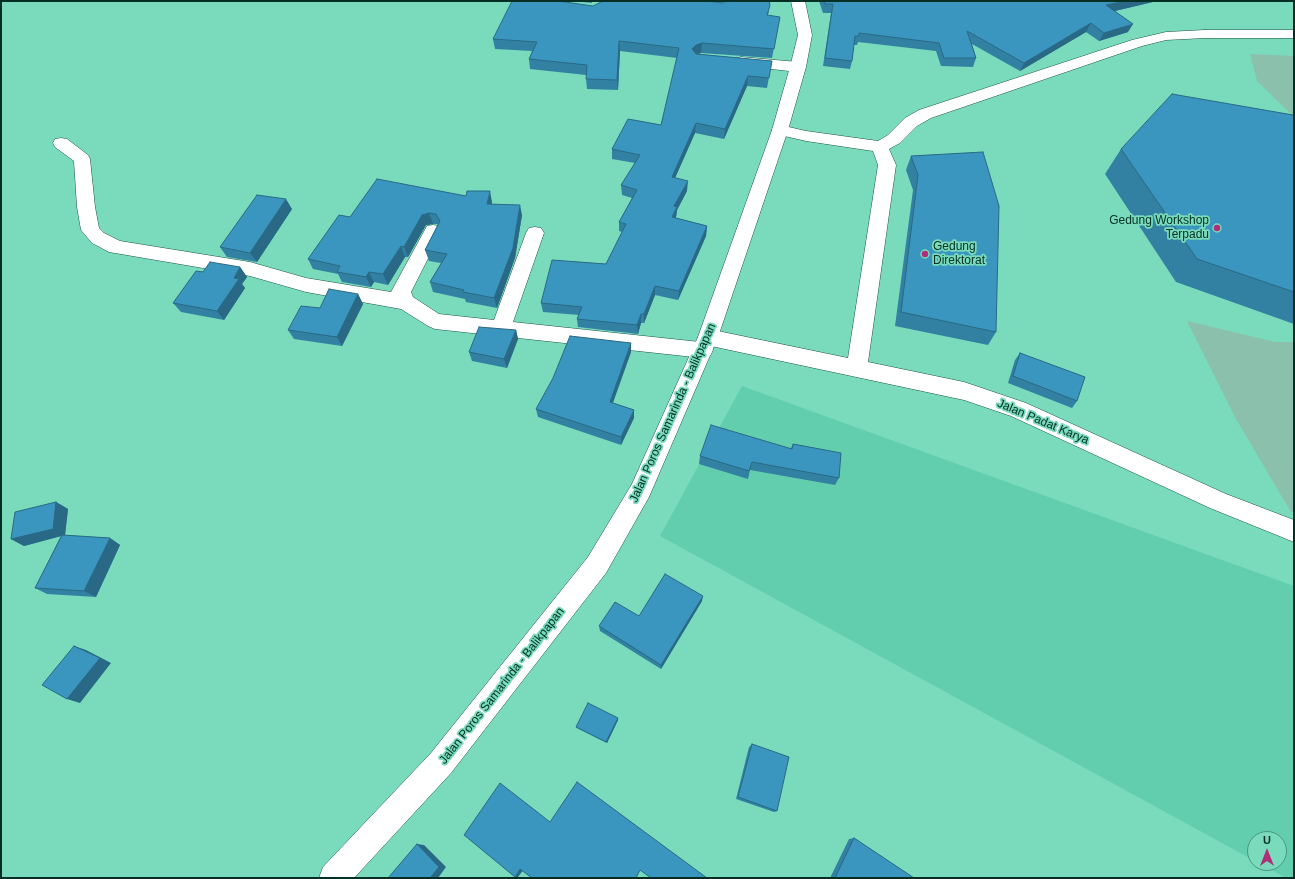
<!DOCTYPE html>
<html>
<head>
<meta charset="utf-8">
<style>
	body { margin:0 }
	#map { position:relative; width:1295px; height:879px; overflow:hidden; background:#79dbbb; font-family:Arial,sans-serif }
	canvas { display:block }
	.frame { position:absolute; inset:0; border:2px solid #022f23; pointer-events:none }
	.north { position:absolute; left:1247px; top:831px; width:40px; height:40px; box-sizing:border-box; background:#79dbbb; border:1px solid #49967e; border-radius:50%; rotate:0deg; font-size:11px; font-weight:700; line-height:16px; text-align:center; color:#022f23 }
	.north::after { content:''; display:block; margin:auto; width:14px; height:18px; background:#b02e78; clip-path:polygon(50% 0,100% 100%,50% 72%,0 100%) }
</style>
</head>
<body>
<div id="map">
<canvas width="1295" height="879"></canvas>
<div class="frame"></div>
<div class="north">U</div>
</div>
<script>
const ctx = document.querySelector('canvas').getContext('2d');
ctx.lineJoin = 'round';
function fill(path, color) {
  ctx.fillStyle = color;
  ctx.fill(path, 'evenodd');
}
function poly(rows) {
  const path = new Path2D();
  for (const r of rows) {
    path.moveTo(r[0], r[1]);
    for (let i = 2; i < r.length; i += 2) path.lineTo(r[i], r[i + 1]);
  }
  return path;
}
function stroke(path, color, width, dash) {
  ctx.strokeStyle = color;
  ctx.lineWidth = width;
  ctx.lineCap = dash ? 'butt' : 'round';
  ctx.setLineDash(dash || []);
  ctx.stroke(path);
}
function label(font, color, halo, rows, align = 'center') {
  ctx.font = font + ' Arial,sans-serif';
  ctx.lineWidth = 3.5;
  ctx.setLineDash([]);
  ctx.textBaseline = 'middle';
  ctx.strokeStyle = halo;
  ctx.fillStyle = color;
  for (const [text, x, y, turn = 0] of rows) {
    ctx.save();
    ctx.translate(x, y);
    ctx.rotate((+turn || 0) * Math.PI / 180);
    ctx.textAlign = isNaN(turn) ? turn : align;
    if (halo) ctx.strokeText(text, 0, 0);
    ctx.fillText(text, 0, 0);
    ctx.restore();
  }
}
const built = poly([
	[742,386,1294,586,1294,878,1286,878,1259,863,1279,863,1279,839,1255,839,1255,861,660,536]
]);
const green = poly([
	[1250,54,1294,56,1294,117,1257,81],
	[1187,321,1275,342,1294,342,1294,512,1291,512,1236,419]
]);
const minor = poly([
	[1205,30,1294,30,1294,38,1205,38,1166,40,1142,46,931,118,917,126,900,143,889,149,896,165,868,362,964,382,1026,403,1226,494,1294,520,1294,542,1210,508,1011,416,964,400,711,346,713,350,710,356,703,358,435,329,428,326,401,309,306,292,250,276,109,252,92,243,81,230,77,207,74,161,55,147,53,143,55,139,61,138,67,139,88,155,90,159,95,207,99,228,104,233,120,241,250,262,306,278,391,292,427,226,433,225,439,226,442,231,411,292,413,297,439,314,494,320,526,233,529,228,535,227,541,228,544,233,513,322,700,342,698,337,701,331,708,329,848,358,878,165,873,151,806,141,780,135,774,134,772,130,774,126,780,125,806,131,878,141,888,135,905,118,919,110,1132,40,1166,32,1205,30],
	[741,57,798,62,803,64,806,67,803,70,798,72,736,65,733,62,736,59,741,57]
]);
const highway = poly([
	[791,1,805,1,812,35,806,67,788,130,718,337,649,497,606,573,451,773,354,878,319,878,323,867,431,753,588,557,632,484,698,337,772,130,790,67,798,35,791,1]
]);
const wall = poly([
	[571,1,592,1,592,3],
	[819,1,1157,1,1115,11,1128,32,1099,41,1086,32,1020,71,972,44,976,58,973,67,941,66,936,51,858,42,857,45,854,45,852,61,850,69,823,66,831,13,823,13],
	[593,6,768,16,780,17,772,58,701,53,698,54,772,61,767,88,747,86,724,139,695,133,675,178,687,191,677,210,676,217,676,218,707,226,706,236,678,300,655,295,644,323,641,323,638,334,578,327,577,319,579,315,543,312,541,303,606,264,622,232,619,231,619,222,632,198,622,195,621,185,635,163,612,159,612,149,661,125,677,58,620,51,618,90,587,89,586,79,586,75,530,69,529,59,532,51,495,49,493,39],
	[1294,116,1294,324,1176,282,1105,174,1121,149],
	[911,156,996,332,988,345,895,326,913,190,906,170],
	[492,202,492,204,522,215,515,258,497,308,466,302,465,299,433,292,430,282,441,263,429,261,425,250,438,224,433,224,426,225,408,257,405,257,388,285,374,282,371,287,342,282,338,274,313,269,308,259,350,217],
	[292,209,257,262,227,257,220,247],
	[240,267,247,277,242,284,245,288,224,320,181,312,173,303,203,272],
	[358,294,363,304,342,346,294,339,288,330,320,308],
	[516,330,518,339,507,368,472,361,469,352],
	[631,343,631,352,613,403,634,410,634,418,621,445,538,417,536,409],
	[1020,353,1077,401,1072,408,1008,383,1015,360],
	[793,444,839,478,835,485,750,470,748,479,699,464,700,456,791,448],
	[56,502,68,509,65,535,110,538,120,545,96,597,47,594,35,588,61,536,24,546,11,539],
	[702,601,661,669,600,631,599,626,639,616],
	[618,718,618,720,607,743,577,728,576,727],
	[752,744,777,811,774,812,736,799,749,747],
	[854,838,914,878,830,878,849,839]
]);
const shadedWall = poly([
	[1125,1,1157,1,1102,14,1106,5],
	[770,5,768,15,765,25,767,15],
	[1091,23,1086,32,1020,71,1024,63],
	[1133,24,1128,32,1099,41,1104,33],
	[619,41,620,51,618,90,617,80],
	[702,43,701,53,695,55,692,49,696,45],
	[748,76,747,86,724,139,725,129],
	[696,123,695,133,671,187,672,177],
	[688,181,687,191,677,210,676,217,672,227,672,217,674,206],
	[490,191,492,202,490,214,487,204],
	[286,199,292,209,257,262,250,253],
	[520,205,522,215,515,258,497,308,494,298],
	[429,213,433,224,426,225,408,257,404,247,422,215],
	[707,226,706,236,678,300,679,291],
	[401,246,405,257,388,285,383,274],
	[240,267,247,277,242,284,245,288,224,320,217,311,234,278],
	[369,272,374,282,371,287,366,277],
	[655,286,655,295,644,323,644,314],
	[358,294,363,304,342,346,337,337],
	[641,314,641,323,638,334,637,325],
	[516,330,518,339,507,368,504,359],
	[631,343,631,352,610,410,610,402],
	[634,410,634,418,621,445,621,437],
	[56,502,68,509,65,535,24,546,11,539],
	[110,538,120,545,96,597,84,591],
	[703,596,702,601,661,669,661,665],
	[74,646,86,650,111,663,80,703,67,699],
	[618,718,618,720,607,743,606,742],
	[417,844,424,845,446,867,438,878,430,878],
	[520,869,524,869,518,877,515,877]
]);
const building = poly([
	[512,1,558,1,593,6,603,1,707,1,724,3,725,1,769,1,770,5,767,15,780,17,774,49,702,43,696,45,692,49,696,54,772,61,769,78,748,76,725,129,696,123,672,177,688,181,674,206,677,207,672,217,707,226,679,291,655,286,644,314,641,314,637,325,577,319,582,307,541,303,552,260,606,264,626,224,619,222,637,190,621,185,640,155,612,149,628,119,661,125,679,48,619,41,617,80,586,79,587,65,529,59,537,42,493,39,512,1],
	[824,1,1125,1,1106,5,1133,24,1104,33,1091,23,1024,63,967,31,976,58,944,58,939,43,859,33,859,36,855,36,852,61,825,58,833,4,825,4,824,1],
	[1172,94,1293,115,1294,116,1294,292,1197,259,1121,149,1172,94],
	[983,152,999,206,996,332,901,312,918,175,911,156,983,152],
	[377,179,466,196,467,191,490,191,487,204,520,205,513,248,494,298,463,292,464,290,430,282,447,254,425,250,440,221,436,214,429,213,422,215,404,247,401,246,383,274,369,272,366,277,337,272,340,266,308,259,339,215,350,217,377,179],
	[257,195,286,199,250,253,220,247,257,195],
	[210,262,240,267,234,278,239,279,217,311,173,303,196,271,203,272,210,262],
	[329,289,358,294,337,337,288,330,301,306,320,308,329,289],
	[479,327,516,330,504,359,469,352,479,327],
	[570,336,631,343,610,402,634,410,621,437,536,409,553,378,570,336],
	[1020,353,1085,377,1077,401,1013,376,1020,353],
	[711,425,792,449,793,444,841,453,839,478,752,462,749,471,700,456,711,425],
	[56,502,53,529,11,539,15,512,56,502],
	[62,535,110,538,84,591,35,588,62,535],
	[665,574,703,596,661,665,599,626,615,602,639,616,665,574],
	[74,646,100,658,67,699,42,685,74,646],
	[588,703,618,718,606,742,576,727,588,703],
	[752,744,789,757,777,811,738,797,752,744],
	[577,782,707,878,651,878,640,870,636,878,532,878,520,869,515,877,464,835,500,783,550,822,577,782],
	[854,838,914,878,835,878,854,838],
	[417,844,439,867,430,878,388,878,417,844]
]);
const markers = [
	[1217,228,4,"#b02e78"],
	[925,254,4,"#b02e78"]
];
const poiNames = [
	["Gedung Workshop",1209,221],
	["Terpadu",1209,235],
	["Gedung",933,247,"left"],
	["Direktorat",933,261,"left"]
];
const streetNames = [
	["Jalan Poros Samarinda - Balikpapan",673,413,-66],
	["Jalan Padat Karya",1043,422,23],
	["Jalan Poros Samarinda - Balikpapan",502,686,-52]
];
fill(built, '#63cead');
fill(green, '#8bc0ad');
stroke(minor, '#1e5343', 1);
stroke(highway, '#1e5343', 1);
fill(minor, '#fff');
fill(highway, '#fff');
fill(wall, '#3281a3');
fill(shadedWall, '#296985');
fill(building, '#3a96be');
stroke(building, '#296985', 1);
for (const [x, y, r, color] of markers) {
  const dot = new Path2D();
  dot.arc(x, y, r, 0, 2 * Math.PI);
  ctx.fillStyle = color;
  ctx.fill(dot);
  stroke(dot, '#79dbbb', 1.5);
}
label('12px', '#022f23', '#79dbbb', poiNames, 'right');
label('12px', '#022f23', '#79dbbb', streetNames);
</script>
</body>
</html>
